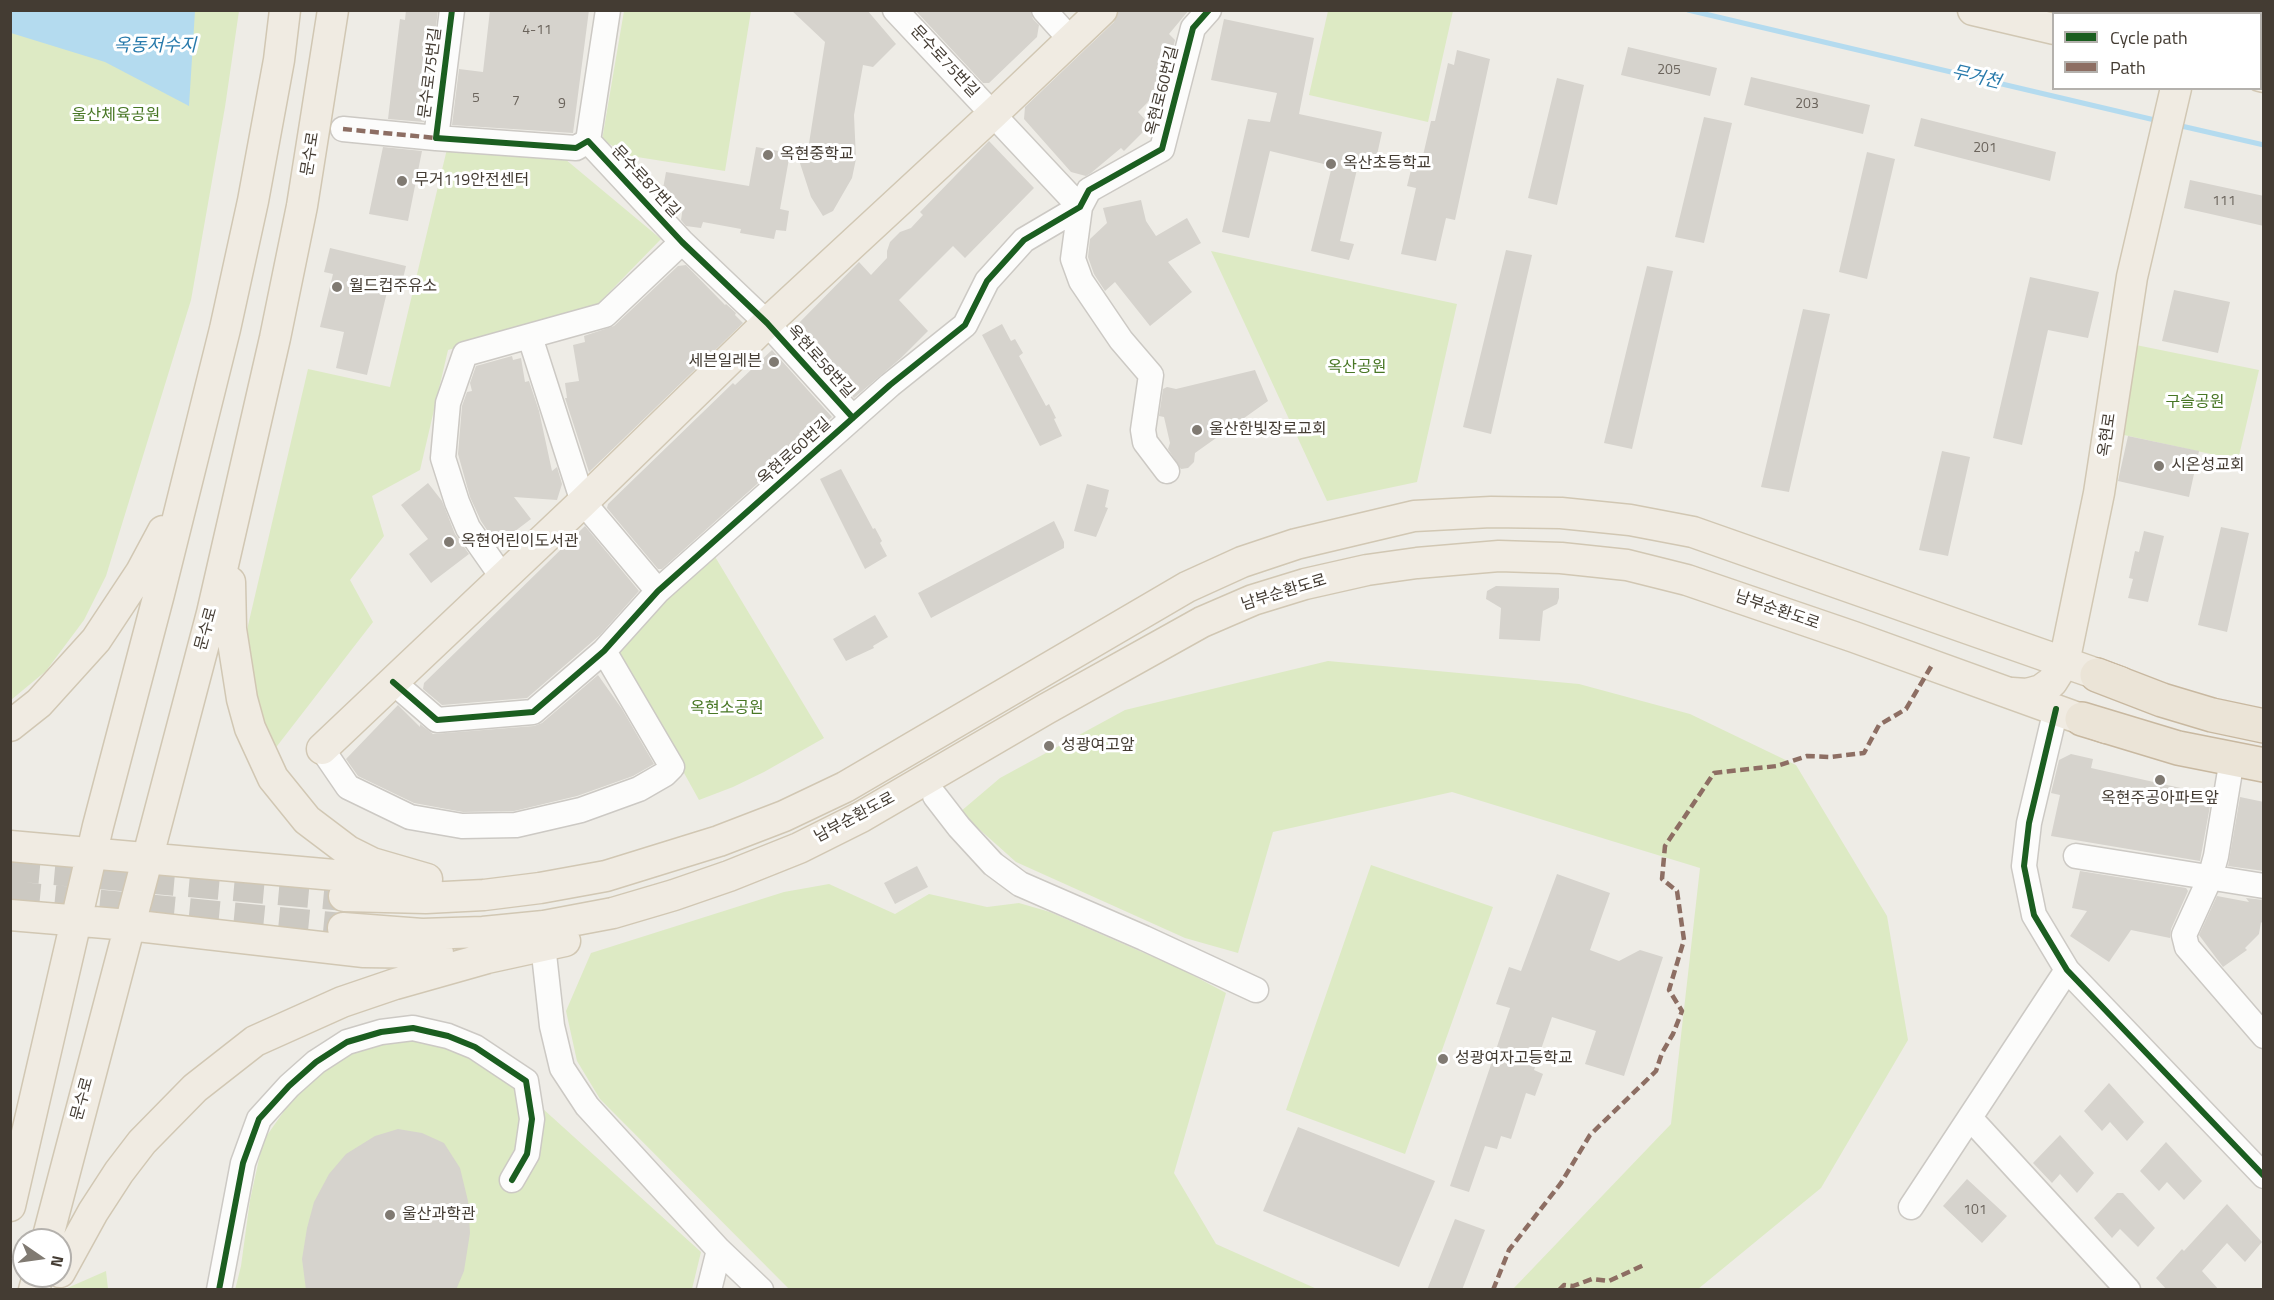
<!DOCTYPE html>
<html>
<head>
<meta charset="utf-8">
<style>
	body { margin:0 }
	#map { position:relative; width:2274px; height:1300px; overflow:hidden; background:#eeece6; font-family:"Titillium Web",sans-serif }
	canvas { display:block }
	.frame { position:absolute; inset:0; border:12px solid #443c33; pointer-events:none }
	.legend { position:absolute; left:2052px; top:12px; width:210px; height:78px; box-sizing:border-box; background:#fff; border:2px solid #b4b1ad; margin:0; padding:8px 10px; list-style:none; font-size:18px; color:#443c33 }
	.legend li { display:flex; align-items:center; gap:12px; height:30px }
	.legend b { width:30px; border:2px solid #b4b1ad }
	.north { position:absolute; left:12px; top:1228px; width:60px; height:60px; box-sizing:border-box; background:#fff; border:2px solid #b4b1ad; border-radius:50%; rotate:103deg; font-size:16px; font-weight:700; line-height:24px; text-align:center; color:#443c33 }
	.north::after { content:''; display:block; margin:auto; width:21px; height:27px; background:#807a72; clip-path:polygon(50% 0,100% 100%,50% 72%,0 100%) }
</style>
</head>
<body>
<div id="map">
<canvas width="2274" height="1300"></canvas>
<div class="frame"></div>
<ul class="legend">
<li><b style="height:8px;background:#1b5e20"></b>Cycle path</li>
<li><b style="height:8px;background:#8d6e63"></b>Path</li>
</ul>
<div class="north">N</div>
</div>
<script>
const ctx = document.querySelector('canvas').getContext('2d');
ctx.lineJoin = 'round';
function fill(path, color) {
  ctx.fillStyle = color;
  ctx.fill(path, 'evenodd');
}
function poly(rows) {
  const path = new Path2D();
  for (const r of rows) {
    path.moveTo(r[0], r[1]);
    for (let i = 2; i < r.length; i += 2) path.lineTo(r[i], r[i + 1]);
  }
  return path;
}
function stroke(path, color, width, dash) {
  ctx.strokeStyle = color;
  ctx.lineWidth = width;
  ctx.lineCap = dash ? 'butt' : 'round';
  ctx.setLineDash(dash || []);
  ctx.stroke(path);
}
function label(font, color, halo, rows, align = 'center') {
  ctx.font = font + ' "Titillium Web","Noto Sans KR",sans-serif';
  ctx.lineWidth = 6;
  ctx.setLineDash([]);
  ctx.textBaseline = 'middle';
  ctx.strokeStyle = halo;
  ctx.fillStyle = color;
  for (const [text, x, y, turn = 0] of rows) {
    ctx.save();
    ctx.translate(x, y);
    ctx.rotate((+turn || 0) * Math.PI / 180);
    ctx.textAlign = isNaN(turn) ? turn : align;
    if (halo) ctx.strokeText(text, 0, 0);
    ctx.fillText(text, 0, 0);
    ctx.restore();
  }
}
const green = poly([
	[11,11,239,11,225,107,191,300,106,576,84,620,46,671,11,700],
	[624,11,751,11,725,171,631,156,602,140],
	[1328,11,1453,11,1428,122,1309,95],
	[447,149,565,159,661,239,592,310,448,350,420,470,372,496,384,536,350,580,373,622,274,750,258,710,246,634,308,369,390,387],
	[1211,251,1457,304,1417,482,1327,501],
	[2136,345,2259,370,2238,460,2115,433],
	[714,555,824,738,764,772,733,787,699,800,623,663,620,652,625,640,668,595],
	[1328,661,1579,684,1690,714,1796,765,1887,916,1908,1040,1821,1188,1698,1289,1513,1289,1671,1124,1700,868,1452,792,1273,832,1238,953,1185,938,1016,862,960,812,1000,778,1125,710],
	[1371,865,1493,907,1405,1154,1286,1110],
	[829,884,895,914,929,894,987,907,1019,903,1050,912,1181,969,1226,993,1174,1173,1216,1244,1317,1289,789,1289,600,1099,577,1061,566,1011,591,953,784,892],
	[373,1038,437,1039,476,1053,542,1108,701,1252,692,1289,235,1290,241,1266,250,1200,263,1141,303,1084],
	[106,1271,108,1289,65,1289]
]);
const water = poly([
	[10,11,195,11,189,106,105,62,11,33]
]);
const stream = poly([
	[1688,10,2159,121],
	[2177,125,2264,145]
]);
const building = poly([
	[406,10,438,10,424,122,388,119,400,19,405,20],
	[490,10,589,10,573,133,452,125,459,69,483,72],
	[791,10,867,10,896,44,873,67,863,65,854,115,856,159,852,178,833,211,823,216,811,197,797,154,807,156,825,42],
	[915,10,1030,10,1033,19,1039,25,1037,37,989,83,983,83],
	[1119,10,1189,10,1169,34,1175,40,1168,70,1154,83,1161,89,1138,112,1150,125,1124,151,1121,148,1091,173,1086,176,1071,172,1024,119,1025,107,1114,22],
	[1224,19,1314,38,1299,114,1382,132,1377,155,1367,153,1366,162,1359,161,1340,241,1354,244,1349,260,1311,251,1332,166,1270,151,1249,238,1222,232,1248,119,1270,122,1277,93,1211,80],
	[1628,47,1717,68,1710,96,1621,75],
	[1457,50,1490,59,1455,220,1446,218,1436,261,1401,254,1416,188,1407,186,1413,162,1421,164,1431,121,1435,121,1448,63,1454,65],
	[1751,77,1870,105,1863,134,1744,105],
	[1557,78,1584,85,1557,205,1528,198],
	[1704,117,1732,123,1704,243,1675,237],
	[1921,118,2056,152,2050,181,1914,146],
	[989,141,1034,188,965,258,953,246,899,300,928,331,901,358,854,398,793,329,859,262,871,275,887,258,887,251,890,242,900,232,911,228,923,215,920,212],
	[383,147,422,151,408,221,369,214],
	[756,147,790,153,780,209,789,211,786,231,776,230,774,239,740,233,741,229,703,222,701,228,686,226,681,220,683,207,669,205,670,196,662,194,666,172,749,186],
	[1867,152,1895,159,1867,279,1839,272],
	[2190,180,2264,196,2264,226,2184,208],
	[1141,200,1146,221,1156,236,1187,218,1201,243,1168,262,1192,292,1150,326,1115,282,1105,291,1094,274,1088,257,1090,239,1107,223,1103,208],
	[330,248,406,266,400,291,388,288,367,375,336,368,344,332,320,327,333,274,324,272],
	[1506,250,1532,255,1491,434,1463,427],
	[686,265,725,305,726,304,736,313,735,315,743,323,589,472,565,398,567,398,565,383,579,381,573,345,585,342,584,336,614,326,678,266],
	[1647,266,1673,271,1632,449,1604,443],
	[2030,277,2099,292,2088,338,2048,330,2022,445,1993,438],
	[2174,290,2230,302,2218,353,2162,341],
	[1803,309,1830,314,1789,492,1761,487],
	[1002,324,1011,341,1015,339,1023,353,1019,356,1046,406,1049,404,1056,418,1054,419,1062,436,1040,446,982,335],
	[772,350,832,417,662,569,658,569,607,508,608,504,733,383,735,385],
	[512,356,513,360,521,358,525,382,529,381,539,411,552,471,557,467,562,484,557,500,514,497,531,519,502,541,496,533,491,536,481,521,470,497,458,454,462,406,467,392,472,391,470,383,476,366],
	[1255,370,1268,401,1195,453,1194,462,1188,468,1181,469,1168,449,1170,443,1164,417,1159,416,1163,389,1167,387,1176,389],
	[2128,436,2199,451,2189,497,2118,481],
	[1942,451,1970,457,1948,556,1919,550],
	[841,469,873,529,875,528,882,541,880,543,887,556,865,569,820,479],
	[428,483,442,501,455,534,469,554,431,583,409,554,428,539,401,505],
	[1087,484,1109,490,1105,507,1108,508,1096,537,1074,531],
	[1054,521,1064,542,1064,548,931,618,918,593],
	[585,526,639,591,600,635,527,698,442,705,423,689,424,683],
	[2221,527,2249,533,2227,632,2198,625],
	[2144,531,2164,536,2148,602,2128,598,2133,579,2129,578,2135,551,2139,552],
	[1496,586,1559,588,1559,598,1557,604,1543,611,1540,641,1499,639,1501,608,1486,599,1487,591],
	[875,615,888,637,873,646,874,648,846,661,833,639],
	[598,675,622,709,654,764,633,776,577,796,514,811,463,812,414,803,358,776,346,759,398,705,420,727,420,724,433,734,534,726,542,723],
	[2071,754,2093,759,2091,768,2212,795,2200,861,2051,836,2060,795,2051,793,2059,760],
	[2240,797,2264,802,2264,871,2228,866],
	[917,866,928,887,895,904,884,883],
	[2080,871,2186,888,2188,891,2171,929,2170,938,2131,930,2109,962,2070,936,2087,911,2072,908],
	[1557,874,1610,893,1590,950,1619,961,1640,950,1663,957,1624,1076,1585,1064,1596,1031,1552,1017,1534,1070,1543,1074,1535,1096,1526,1093,1511,1139,1501,1136,1497,1149,1485,1146,1469,1192,1450,1186,1510,1008,1496,1004,1509,967,1521,971],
	[2217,896,2249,902,2246,898,2264,900,2264,925,2261,922,2259,934,2245,948,2247,950,2223,967,2199,935],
	[2109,1083,2144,1122,2127,1141,2110,1122,2102,1131,2084,1111],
	[1298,1127,1435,1181,1399,1267,1263,1211],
	[398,1129,422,1133,444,1143,460,1168,468,1201,470,1233,464,1271,456,1290,306,1290,302,1259,307,1228,314,1202,329,1174,346,1154,375,1136],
	[2060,1135,2094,1173,2077,1193,2060,1174,2052,1183,2033,1163],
	[2166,1142,2202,1181,2184,1200,2167,1182,2159,1191,2140,1171],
	[1967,1179,2007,1216,1982,1243,1943,1206],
	[2117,1193,2123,1193,2155,1228,2138,1247,2120,1229,2112,1238,2094,1218],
	[2227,1204,2262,1242,2245,1262,2227,1243,2202,1271,2219,1290,2167,1290,2156,1278,2182,1249,2184,1251],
	[1455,1219,1485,1230,1462,1290,1427,1290]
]);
const majorTunnel = poly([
	[10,866,344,896],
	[10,896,343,928]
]);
const minor = poly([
	[895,10,1080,207],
	[1044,10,1071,40],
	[343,129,436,138,576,148,588,141,682,242,767,323,853,418],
	[436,138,452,10],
	[588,141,608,10],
	[1080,207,1073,259,1081,281,1121,340,1151,375,1143,430,1145,442,1167,471],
	[530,337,583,502,658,591],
	[503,578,468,528,457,502,443,458,448,403,465,354,605,315,682,242],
	[393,682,437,720,533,712,604,651,658,591,890,385,965,325,987,281,1024,240,1080,207,1089,190,1162,149,1193,28,1209,10],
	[2056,709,2029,823,2024,866,2034,915,2067,970,2264,1176],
	[322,749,348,787,410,817,462,826,516,825,581,810,639,789,665,774,672,767,604,651],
	[2230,771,2216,856,2210,878,2184,935,2187,947,2264,1036],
	[935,796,959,827,993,864,1020,884,1144,938,1256,990],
	[2076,856,2264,886],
	[543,945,552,1026,562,1068,587,1106,719,1250,761,1290],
	[1970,1118,2128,1290],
	[1911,1207,2067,970],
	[219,1290,243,1163,259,1119,289,1086,316,1062,347,1042,381,1032,413,1028,448,1036,475,1047,526,1081,532,1119,527,1154,512,1180],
	[709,1290,719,1250]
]);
const major = poly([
	[1973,10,2054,29],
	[2260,76,2264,77],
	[230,582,231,629,242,699,250,728,273,778,307,820,348,851,372,863,427,879],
	[2012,693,2027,694,2041,690,2052,682,2064,663,2099,493,2132,277,2176,88],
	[10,726,39,703,96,640,141,572,163,531],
	[322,749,583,502,767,323,993,114,1102,10],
	[10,846,379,879],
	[344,896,426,898,484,895,540,888,606,876,719,841,784,816,845,787,1187,587,1242,562,1296,544,1414,516,1491,512,1561,513,1630,520,1693,532,2120,682],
	[10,915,129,925,364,952,438,953],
	[343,928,422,934,483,932,544,926,613,913,674,895,729,876,799,848,861,817,1046,709,1202,622,1253,600,1305,584,1367,570,1417,563,1499,556,1561,558,1627,565,1687,580,1854,637,2106,728],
	[10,1206,98,826,159,594,225,329,253,201,279,60,285,10],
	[47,1240,212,613,275,338,302,206,333,10],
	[60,1272,93,1212,119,1172,142,1142,195,1088,255,1041,342,1002,395,984,487,958,565,941],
	[34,1290,38,1276]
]);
const highway = poly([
	[2097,675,2162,700,2212,715,2264,726],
	[2082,719,2178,748,2264,765]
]);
const quiet = poly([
	[343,129,436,138],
	[1493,1290,1509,1250,1561,1183,1590,1135,1656,1071,1662,1053,1673,1034,1682,1011,1669,990,1684,940,1677,891,1662,879,1665,846,1714,773,1777,766,1807,756,1830,757,1864,753,1879,725,1906,709,1932,665],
	[1559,1290,1564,1285,1573,1286,1592,1279,1609,1281,1644,1265]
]);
const cycleway = poly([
	[452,10,436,138,576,148,588,141,682,242,767,323,853,418],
	[393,682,437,720,533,712,604,651,658,591,890,385,965,325,987,281,1024,240,1080,207,1089,190,1162,149,1193,28,1209,10],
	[2056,709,2029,823,2024,866,2034,915,2067,970,2264,1176],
	[219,1290,243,1163,259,1119,289,1086,316,1062,347,1042,381,1032,413,1028,448,1036,475,1047,526,1081,532,1119,527,1154,512,1180]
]);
const markers = [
	[768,155,6,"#807a72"],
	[1331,164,6,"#807a72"],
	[402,181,6,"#807a72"],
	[337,287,6,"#807a72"],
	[774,362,6,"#807a72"],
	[1197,430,6,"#807a72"],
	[2159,466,6,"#807a72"],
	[449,542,6,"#807a72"],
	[1049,746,6,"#807a72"],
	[2160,780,6,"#807a72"],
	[1443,1059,6,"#807a72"],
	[390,1215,6,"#807a72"]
];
const numberNames = [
	["4-11",537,31],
	["205",1669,71],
	["5",476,99],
	["7",516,102],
	["9",562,105],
	["203",1807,105],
	["201",1985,149],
	["111",2224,202],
	["101",1975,1211]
];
const streetNames = [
	["문수로75번길",944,62,47],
	["문수로75번길",431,73,-83],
	["옥현로60번길",1163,91,-76],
	["문수로",311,154,-81],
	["문수로87번길",645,182,47],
	["옥현로58번길",820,362,48],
	["옥현로",2108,435,-82],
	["옥현로60번길",795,452,-42],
	["남부순환도로",1284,593,-17],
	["남부순환도로",1777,611,19],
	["문수로",207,629,-75],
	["남부순환도로",855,818,-28],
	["문수로",83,1099,-75]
];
const parkNames = [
	["울산체육공원",116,116],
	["옥산공원",1357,368],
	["구슬공원",2195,403],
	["옥현소공원",727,709]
];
const poiNames = [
	["옥현중학교",780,155],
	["옥산초등학교",1343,164],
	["무거119안전센터",414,181],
	["월드컵주유소",349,287],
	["세븐일레븐",762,362,"right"],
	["울산한빛장로교회",1209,430],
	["시온성교회",2171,466],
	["옥현어린이도서관",461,542],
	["성광여고앞",1061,746],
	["옥현주공아파트앞",2160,799,"center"],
	["성광여자고등학교",1455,1059],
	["울산과학관",402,1215]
];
const waterNames = [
	["옥동저수지",155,47],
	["무거천",1976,78,13]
];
fill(green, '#ddeac4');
fill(water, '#b4dbef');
stroke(stream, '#b4dbef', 5);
fill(building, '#d6d3cd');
stroke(majorTunnel, '#ccc9c2', 30, [30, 15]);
stroke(minor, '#ccc9c4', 27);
stroke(major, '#d1c7b3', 33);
stroke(highway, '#c8b8a0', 36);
stroke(minor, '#fcfcfb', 24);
stroke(major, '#f0ebe2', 30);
stroke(highway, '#ebe4d7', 33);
stroke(quiet, '#8d6e63', 4.5, [9, 4.5]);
stroke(cycleway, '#1b5e20', 6);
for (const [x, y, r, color] of markers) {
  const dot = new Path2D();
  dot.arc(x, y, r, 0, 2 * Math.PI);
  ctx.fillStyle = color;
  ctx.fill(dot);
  stroke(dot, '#fff', 2);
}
label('14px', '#6a635b', null, numberNames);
label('16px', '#443c33', '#fff', streetNames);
label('16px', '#487725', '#fff', parkNames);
label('16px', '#443c33', '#fff', poiNames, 'left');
label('italic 18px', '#287aab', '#fff', waterNames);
</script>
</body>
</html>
